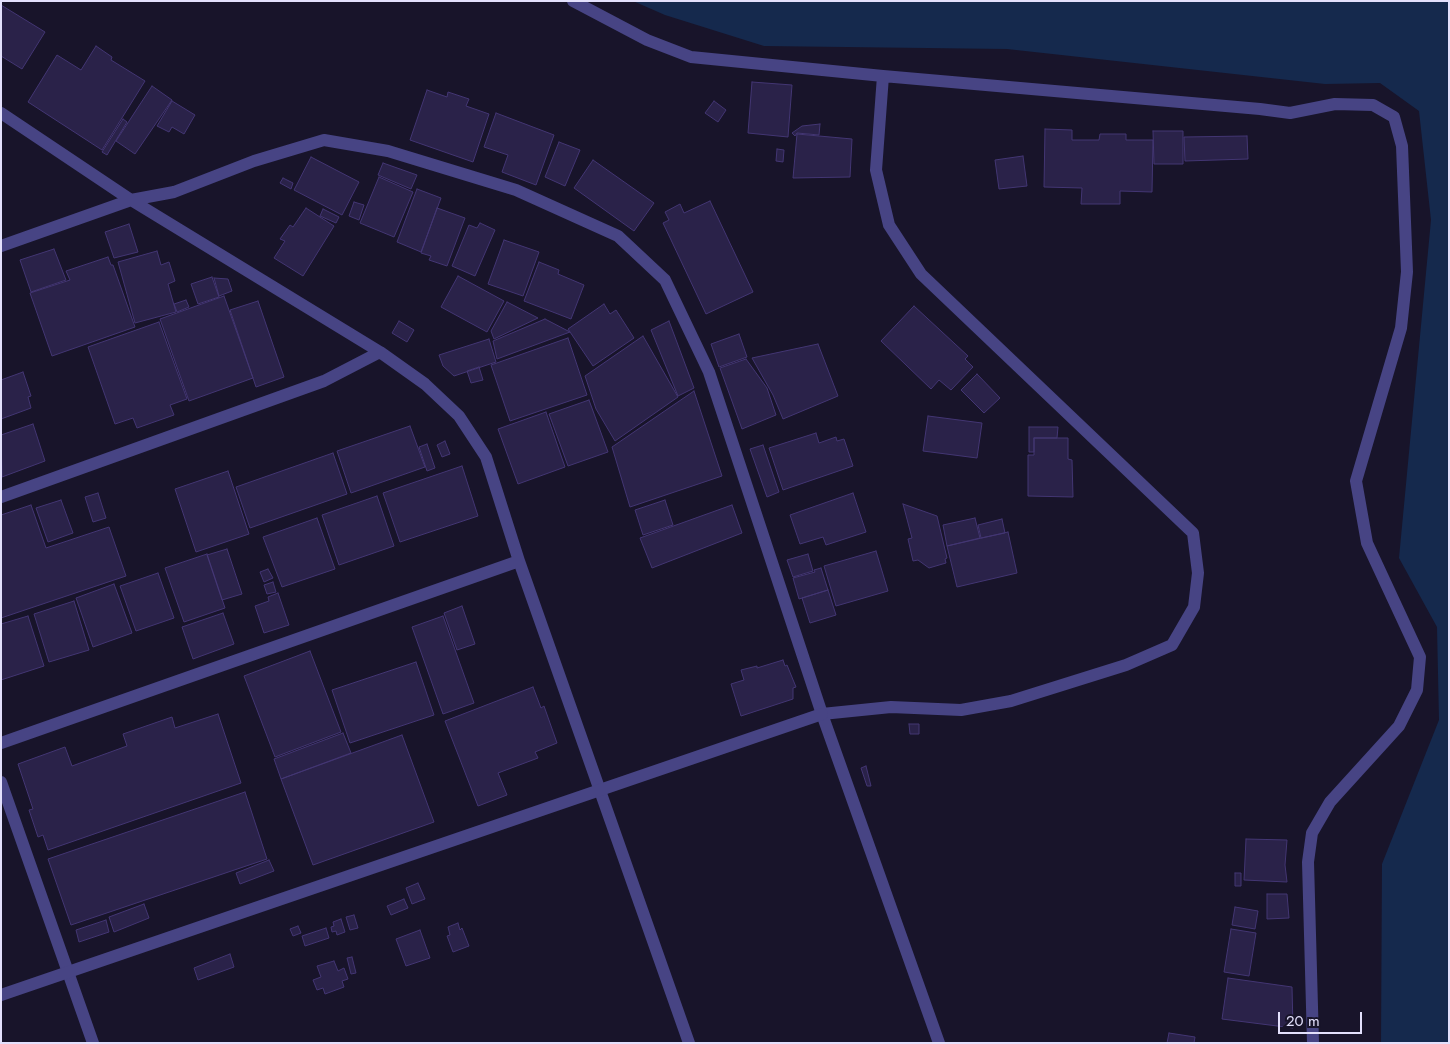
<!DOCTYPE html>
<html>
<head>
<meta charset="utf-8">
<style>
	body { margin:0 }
	#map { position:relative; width:1450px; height:1044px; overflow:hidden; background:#18142a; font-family:Jost,sans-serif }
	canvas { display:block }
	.frame { position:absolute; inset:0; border:2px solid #e3e0fc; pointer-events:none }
	.scale { position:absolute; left:1278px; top:1012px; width:84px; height:22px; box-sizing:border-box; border:2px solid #e3e0fc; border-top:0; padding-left:6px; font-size:15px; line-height:18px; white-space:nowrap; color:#e3e0fc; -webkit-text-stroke:4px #18142a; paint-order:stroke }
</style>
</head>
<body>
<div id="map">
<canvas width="1450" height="1044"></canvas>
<div class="frame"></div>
<div class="scale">20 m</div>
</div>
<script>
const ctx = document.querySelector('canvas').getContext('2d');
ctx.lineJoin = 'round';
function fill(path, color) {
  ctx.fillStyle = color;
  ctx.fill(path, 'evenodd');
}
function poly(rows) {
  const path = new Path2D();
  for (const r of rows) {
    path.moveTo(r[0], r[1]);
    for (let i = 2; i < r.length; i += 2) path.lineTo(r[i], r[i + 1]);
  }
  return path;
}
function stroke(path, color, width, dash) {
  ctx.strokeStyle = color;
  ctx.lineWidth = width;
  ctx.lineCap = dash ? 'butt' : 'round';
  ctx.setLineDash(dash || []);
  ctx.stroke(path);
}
const water = poly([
	[633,1,1449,1,1449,1043,1381,1043,1382,864,1439,720,1437,627,1399,558,1431,220,1419,111,1380,83,1325,84,1007,49,764,46,665,15]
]);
const building = poly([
	[1,5,45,32,22,69,1,56,1,5],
	[96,46,112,57,111,60,145,81,102,150,28,102,57,55,81,70,96,46],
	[752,82,792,85,788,137,748,133,752,82],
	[152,86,172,100,135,154,116,141,152,86],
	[427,90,447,97,448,92,469,99,466,106,489,114,473,162,410,140,427,90],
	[172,101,195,115,184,134,172,127,169,132,157,126,172,101],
	[714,101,726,110,718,122,705,113,714,101],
	[496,113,554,135,536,185,502,172,508,155,484,147,496,113],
	[123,119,127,122,107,155,102,152,123,119],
	[820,124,819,135,797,133,795,136,792,133,802,126,820,124],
	[1045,129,1072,130,1072,140,1099,140,1100,134,1126,134,1126,140,1153,140,1152,192,1120,191,1120,204,1081,204,1082,188,1044,187,1045,129],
	[1153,131,1183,131,1183,164,1154,164,1153,131],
	[797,134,852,139,850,177,793,178,797,134],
	[1247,136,1248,159,1185,161,1184,137,1247,136],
	[559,142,580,150,565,186,545,177,559,142],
	[777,149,784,150,783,162,776,161,777,149],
	[1023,156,1027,186,999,189,995,160,1023,156],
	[311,157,359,182,342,215,294,190,311,157],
	[593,160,654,203,634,231,574,188,593,160],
	[383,163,417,175,411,189,378,175,383,163],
	[379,177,413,192,394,237,360,223,379,177],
	[283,178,293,183,291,189,280,183,283,178],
	[417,189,441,198,421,252,397,242,417,189],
	[710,201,753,292,706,314,663,223,669,220,665,212,680,204,684,213,710,201],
	[354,202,364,205,359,220,349,216,354,202],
	[306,208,334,226,303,276,274,258,285,241,280,239,290,225,293,227,306,208],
	[437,208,465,218,447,266,429,260,431,256,421,253,437,208],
	[323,209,339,217,336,223,320,216,323,209],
	[480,223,495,230,475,276,452,266,469,225,477,228,480,223],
	[129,224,138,252,114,258,105,232,129,224],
	[504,240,539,252,523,296,488,284,504,240],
	[54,249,66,280,31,292,20,260,54,249],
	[157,251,161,265,169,262,175,281,168,284,176,312,135,323,118,262,157,251],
	[108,257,111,265,113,265,135,327,52,356,30,293,70,280,66,271,108,257],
	[539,262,559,270,558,274,584,285,571,319,524,301,539,262],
	[458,276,504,301,487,332,441,307,458,276],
	[212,277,219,297,198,304,191,284,212,277],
	[214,278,228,279,232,291,219,296,214,278],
	[224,296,253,378,189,401,160,319,224,296],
	[186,300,189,307,177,312,174,304,186,300],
	[258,301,284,377,256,387,230,310,258,301],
	[507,302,538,318,494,339,491,331,507,302],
	[604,304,610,314,616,310,634,338,593,366,568,329,604,304],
	[914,306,968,356,965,359,973,367,951,390,939,380,931,389,881,341,914,306],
	[545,319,570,332,497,359,493,341,545,319],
	[399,321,414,330,407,342,392,333,399,321],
	[669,321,694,388,678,396,651,330,669,321],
	[159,322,187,399,170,405,174,415,137,428,133,418,115,424,88,347,159,322],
	[739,334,747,357,719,367,711,344,739,334],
	[643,336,678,397,615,441,596,409,585,376,643,336],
	[568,338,587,395,510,421,491,365,568,338],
	[489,339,496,362,454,376,443,366,439,355,489,339],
	[818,344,838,396,783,419,773,395,752,358,818,344],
	[746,359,767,388,776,415,742,429,720,368,746,359],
	[479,367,483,380,471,383,467,371,479,367],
	[23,372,31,396,28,397,31,408,1,419,1,380,23,372],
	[977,374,1000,398,984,413,961,390,977,374],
	[694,391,722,476,630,507,612,447,694,391],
	[589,400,608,452,568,466,549,414,589,400],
	[546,412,565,467,518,484,498,429,546,412],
	[928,416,982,423,977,458,923,451,928,416],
	[33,424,45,461,2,477,1,435,33,424],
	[410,426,425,467,351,493,337,451,410,426],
	[1029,427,1058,427,1057,438,1034,438,1034,452,1029,452,1029,427],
	[816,433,819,443,836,437,837,441,844,439,853,466,783,490,769,448,816,433],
	[1034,438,1068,438,1068,459,1072,460,1073,497,1028,496,1028,455,1034,455,1034,438],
	[445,441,450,454,442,457,437,445,445,441],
	[427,444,435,468,427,471,419,447,427,444],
	[763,445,779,492,767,497,750,449,763,445],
	[333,453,347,494,250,528,236,487,333,453],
	[462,466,478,516,400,542,383,493,462,466],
	[228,471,249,534,196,552,175,489,228,471],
	[98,493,106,518,93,522,85,497,98,493],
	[853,493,866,532,826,545,823,537,800,544,790,515,853,493],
	[377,496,394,546,339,565,322,515,377,496],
	[61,500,73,533,48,542,36,508,61,500],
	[665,500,673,525,643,535,635,510,665,500],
	[903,504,937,516,947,558,945,559,946,563,929,568,918,560,913,561,908,539,912,538,903,504],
	[31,505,46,548,109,527,126,576,1,618,1,515,31,505],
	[732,505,742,533,652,568,640,538,732,505],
	[317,518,335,569,282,587,263,537,317,518],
	[975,518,980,538,947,546,943,525,975,518],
	[1002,519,1005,533,981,538,978,525,1002,519],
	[1008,532,1017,573,957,587,947,546,1008,532],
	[227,549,242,594,222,600,207,555,227,549],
	[876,551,888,591,836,606,824,566,876,551],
	[207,554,225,608,184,622,165,568,207,554],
	[808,554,813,571,793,577,787,560,808,554],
	[821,568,828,590,799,599,793,578,815,572,814,570,821,568],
	[268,569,273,578,264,582,260,572,268,569],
	[158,573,174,618,136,631,120,586,158,573],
	[273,582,276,592,267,594,264,585,273,582],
	[114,584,132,633,93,647,76,598,114,584],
	[828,590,836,615,810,623,802,598,828,590],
	[278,593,289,625,264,633,255,606,269,601,268,597,278,593],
	[74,601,89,650,49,662,34,614,74,601],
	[462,606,475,644,457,650,444,613,462,606],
	[223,613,234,644,193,659,182,627,223,613],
	[28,616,44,666,1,680,1,624,28,616],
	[443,616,474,703,443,714,412,627,443,616],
	[310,651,341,732,275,757,244,676,310,651],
	[783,660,785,666,787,665,796,687,793,688,793,699,741,716,731,684,744,680,741,670,757,666,757,668,783,660],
	[416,662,434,715,350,743,332,690,416,662],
	[533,687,541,708,544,706,557,743,535,752,538,758,498,773,507,795,478,806,445,721,533,687],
	[218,714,241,783,48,850,43,835,38,837,29,810,33,809,18,764,65,747,72,766,127,746,123,734,172,717,175,728,218,714],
	[909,724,919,724,919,734,910,734,909,724],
	[343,733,351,753,281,779,274,759,343,733],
	[402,735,434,822,313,865,281,779,402,735],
	[866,766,871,786,867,786,861,768,866,766],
	[245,792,267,859,71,925,48,859,245,792],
	[1246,839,1287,840,1285,865,1287,882,1244,880,1246,839],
	[269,860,274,871,240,884,236,873,269,860],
	[1235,873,1241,873,1241,886,1235,886,1235,873],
	[418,883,425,899,412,904,406,888,418,883],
	[1267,894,1287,894,1289,918,1267,919,1267,894],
	[404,899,408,908,391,915,387,906,404,899],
	[144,904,149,918,114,932,109,917,144,904],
	[1235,907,1258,911,1255,929,1232,925,1235,907],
	[354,915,358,928,350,930,346,917,354,915],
	[341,919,345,932,337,935,336,931,332,932,331,927,334,926,333,922,341,919],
	[106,920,109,932,79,942,76,930,106,920],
	[458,923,460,930,462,928,469,946,453,952,447,936,450,935,448,927,458,923],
	[298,926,301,933,293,936,290,929,298,926],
	[326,928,329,938,305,946,302,936,326,928],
	[1231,929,1256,933,1249,976,1224,972,1231,929],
	[420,930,430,958,406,966,396,939,420,930],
	[230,954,234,967,198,980,194,968,230,954],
	[352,957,356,973,351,974,347,958,352,957],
	[334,961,338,971,344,968,348,979,342,981,344,987,325,994,323,988,317,990,313,980,321,977,317,966,334,961],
	[1228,978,1292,987,1293,1028,1222,1019,1228,978],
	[1169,1033,1195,1037,1194,1043,1167,1043,1169,1033]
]);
const minor = poly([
	[573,1,647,40,691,57,883,76,1260,109,1290,113,1335,104,1373,105,1394,117,1402,146,1407,272,1401,328,1356,481,1367,543,1420,657,1417,690,1399,726,1330,802,1312,833,1308,862,1313,1043],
	[1,113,131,200,380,352,425,384,459,416,486,457,519,561,689,1043],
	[1,246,131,200,174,192,254,161,324,140,388,151,516,190,618,236,665,280,709,372,822,714,939,1043],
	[1,497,324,381,380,352],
	[822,714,891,707,961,710,1011,701,1126,665,1172,645,1194,607,1198,573,1193,533,921,274,889,225,876,170,883,76],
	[1,743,519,561],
	[1,782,93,1043]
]);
const tertiary = poly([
	[1,995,822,714]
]);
fill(water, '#15294d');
fill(building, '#2a2249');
stroke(building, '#433673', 1);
stroke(minor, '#474484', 12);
stroke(tertiary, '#474484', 12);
</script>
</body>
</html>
